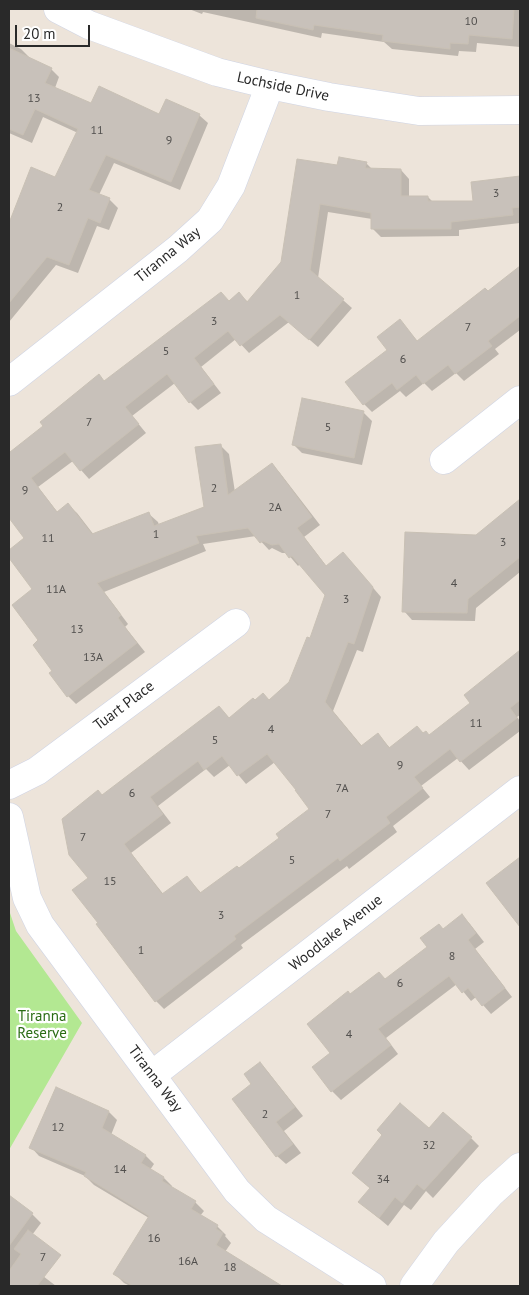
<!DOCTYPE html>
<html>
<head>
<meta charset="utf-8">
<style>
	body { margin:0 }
	#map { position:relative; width:529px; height:1295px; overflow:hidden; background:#ede4da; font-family:"PT Sans",sans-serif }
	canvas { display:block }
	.frame { position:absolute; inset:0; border:10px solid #292929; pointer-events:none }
	.scale { position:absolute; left:15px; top:25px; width:75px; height:22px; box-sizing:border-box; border:2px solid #292929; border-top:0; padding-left:6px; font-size:15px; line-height:18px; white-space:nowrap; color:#292929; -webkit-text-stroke:4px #fff; paint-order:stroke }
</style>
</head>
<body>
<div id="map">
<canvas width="529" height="1295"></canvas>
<div class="frame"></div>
<div class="scale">20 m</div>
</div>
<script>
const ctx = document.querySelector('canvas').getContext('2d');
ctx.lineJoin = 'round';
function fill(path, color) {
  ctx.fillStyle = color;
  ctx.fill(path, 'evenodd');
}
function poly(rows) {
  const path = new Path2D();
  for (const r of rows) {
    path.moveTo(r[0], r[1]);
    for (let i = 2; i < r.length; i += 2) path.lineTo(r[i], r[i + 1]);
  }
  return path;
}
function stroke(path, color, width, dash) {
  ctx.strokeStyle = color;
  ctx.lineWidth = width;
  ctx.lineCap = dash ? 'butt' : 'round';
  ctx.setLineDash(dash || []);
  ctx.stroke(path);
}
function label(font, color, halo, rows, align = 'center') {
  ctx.font = font + ' "PT Sans",sans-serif';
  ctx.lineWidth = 4.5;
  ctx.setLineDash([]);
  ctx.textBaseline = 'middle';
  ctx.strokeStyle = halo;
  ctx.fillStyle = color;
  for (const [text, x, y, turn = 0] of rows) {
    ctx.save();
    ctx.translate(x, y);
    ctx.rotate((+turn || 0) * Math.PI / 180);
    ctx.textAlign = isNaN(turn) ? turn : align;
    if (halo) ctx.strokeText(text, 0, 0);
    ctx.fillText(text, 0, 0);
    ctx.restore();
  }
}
const green = poly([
	[9,910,16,931,82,1023,9,1150]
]);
const shadow = poly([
	[189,9,520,9,520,47,477,43,476,52,459,51,458,56,392,49,384,42,322,33,321,38,203,12,202,14],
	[9,43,21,49,29,57,28,59,51,69,59,77,55,88,91,105,160,116,199,115,208,123,180,190,114,163,99,195,109,199,118,208,109,230,97,226,78,273,56,265,9,322,9,226,31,169,56,179,78,133,43,117,32,143,9,133],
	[366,163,373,170,401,170,409,179,409,197,428,197,433,202,475,203,473,183,520,178,520,223,459,230,459,236,381,237,372,228,372,219,328,212,318,278,352,308,318,347,289,322,249,353,236,339,201,367,221,393,198,410,190,402,175,383,132,416,146,433,89,479,73,461,38,487,58,513,68,505,77,513,94,535,149,514,158,522,159,525,205,507,220,445,229,454,235,492,272,464,280,473,320,525,304,537,327,567,351,562,381,597,363,652,357,650,333,711,362,746,378,734,390,748,424,734,430,736,472,704,465,695,520,652,520,715,517,717,520,721,520,731,469,770,458,758,421,786,430,797,393,826,397,832,349,869,347,866,241,945,243,948,164,1009,156,1001,99,923,90,879,102,796,219,707,230,719,255,702,270,701,290,683,311,640,327,595,300,564,298,566,287,553,282,553,272,548,269,550,256,536,203,544,206,551,104,592,128,624,125,627,145,652,76,704,68,696,54,671,40,641,34,589,9,556,9,551,26,538,9,516,9,507,10,506,9,504,9,454,105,382,229,302,239,294,248,302,282,262,338,166],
	[275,762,311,809,281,838,239,869,202,894,187,877,164,895,131,853,171,823,158,806,206,769,214,777,230,765,246,784],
	[520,268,520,330,495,349,499,354,464,381,456,373,432,391,424,383,406,397,400,391,372,412,364,404,347,383,389,350,400,321,418,342,488,293],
	[363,412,372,421,362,465,302,453,293,444],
	[520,501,520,572,476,608,475,621,412,620,404,611,476,536],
	[520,859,520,925,488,883],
	[462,916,470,924,484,942,475,949,512,997,491,1014,476,997,471,1001,457,984,386,1038,398,1054,341,1100,332,1091,314,1068,332,1053,350,995,386,980,429,947,443,930],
	[260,1063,268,1072,303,1116,284,1131,301,1153,286,1164,277,1156,233,1099,253,1084],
	[109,1112,117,1120,111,1135,146,1156,154,1164,150,1170,164,1178,172,1186,171,1188,195,1202,204,1211,200,1216,217,1226,226,1235,225,1236,231,1243,225,1252,279,1286,130,1286,124,1283,115,1274,149,1218,94,1185,85,1176,39,1156,31,1147],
	[429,1130,471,1138,479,1146,433,1198,426,1191,411,1210,404,1205,388,1226,369,1210,360,1202,371,1189,353,1173,384,1135],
	[9,1197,32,1214,41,1223,32,1235,43,1276,56,1286,9,1286]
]);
const building = poly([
	[257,9,514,9,512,39,469,35,468,44,450,43,450,49,382,41,383,35,314,25,313,30,256,18,257,9],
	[9,48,52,68,45,83,91,103,99,86,159,114,166,99,200,114,171,182,106,155,89,190,110,198,100,223,88,218,69,265,47,257,9,303,9,223,31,167,55,177,78,129,35,109,23,135,9,129,9,48],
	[339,157,367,162,365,168,401,169,401,196,428,196,428,201,473,201,471,182,520,176,520,207,512,208,513,215,451,222,451,229,371,229,371,213,320,204,310,270,344,299,309,340,280,315,240,346,228,331,194,358,214,384,189,403,167,374,125,407,139,424,80,471,65,452,31,478,57,512,68,503,92,534,149,512,154,526,204,507,195,447,221,444,228,495,272,463,312,517,297,528,326,566,343,552,373,587,354,644,348,642,325,702,361,746,378,733,389,748,417,726,423,733,426,731,429,735,470,703,464,695,520,650,520,700,510,708,517,718,460,762,450,749,414,777,423,788,386,817,390,823,340,861,338,858,234,936,236,939,155,1002,96,924,98,923,72,890,88,878,69,855,62,819,98,790,102,795,219,706,229,718,253,698,255,700,263,693,269,700,289,682,307,637,310,638,325,595,292,556,289,558,279,544,272,545,263,541,260,543,248,528,196,536,199,543,97,583,121,615,118,618,137,643,67,697,49,673,52,671,33,645,38,640,12,605,32,589,9,558,9,550,24,538,9,518,9,450,10,452,43,426,40,422,99,374,104,381,221,292,229,301,239,292,247,302,281,262,297,159,337,165,339,157],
	[267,754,296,790,295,790,309,809,276,834,279,838,239,868,237,866,200,893,187,876,162,894,124,844,163,814,150,797,198,761,204,770,222,756,237,776,267,754],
	[520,266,520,316,488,341,492,346,455,374,448,365,423,384,416,375,397,390,392,383,363,405,345,382,387,350,377,337,400,319,417,341,485,288,488,291,520,266],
	[302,398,364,411,354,458,292,445,302,398],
	[520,499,520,557,468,599,467,613,402,612,405,532,476,535,520,499],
	[520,857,520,927,486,883,520,857],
	[462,914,476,933,468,940,505,988,482,1006,468,988,462,993,449,976,378,1029,391,1045,331,1092,312,1067,330,1053,307,1024,348,991,350,994,379,972,385,979,427,947,420,938,439,924,443,929,462,914],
	[260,1062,295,1107,276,1122,293,1144,276,1157,232,1099,251,1084,244,1074,260,1062],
	[56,1087,109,1111,102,1128,146,1155,141,1163,164,1177,162,1181,196,1201,191,1209,218,1225,216,1229,223,1233,216,1245,282,1286,133,1286,113,1274,149,1216,84,1176,86,1172,29,1148,56,1087],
	[400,1103,429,1128,443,1112,472,1137,424,1190,417,1184,402,1203,395,1197,379,1218,358,1202,370,1188,352,1173,382,1135,377,1130,400,1103],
	[9,1195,33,1213,9,1246,9,1195],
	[28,1230,61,1255,37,1286,9,1286,9,1271,21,1254,14,1249,28,1230]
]);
const minor = poly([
	[9,382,178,249,210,220,231,186,270,85],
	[444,460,520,400],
	[9,785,37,771,236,623],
	[9,817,27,898,40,925,237,1191,266,1219,372,1286],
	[152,1075,520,790],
	[414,1286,446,1242,491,1193,520,1167]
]);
const tertiary = poly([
	[58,9,89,25,217,72,270,85,329,97,419,111,520,110]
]);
const numberNames = [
	["10",471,22],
	["13",34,99],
	["11",97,131],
	["9",169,141],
	["3",496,194],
	["2",60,208],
	["1",297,296],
	["3",214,322],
	["7",468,328],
	["5",166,352],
	["6",403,360],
	["7",89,423],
	["5",328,428],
	["2",214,489],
	["9",25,491],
	["2A",275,508],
	["1",156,535],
	["11",48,539],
	["3",503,543],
	["4",454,584],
	["11A",56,590],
	["3",346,600],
	["13",77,630],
	["13A",93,658],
	["11",476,724],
	["4",271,730],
	["5",215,741],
	["9",400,766],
	["7A",342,789],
	["6",132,794],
	["7",328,815],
	["7",83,838],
	["5",292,861],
	["15",110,882],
	["3",221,916],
	["1",141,951],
	["8",452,957],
	["6",400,984],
	["4",349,1035],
	["2",265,1115],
	["12",58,1128],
	["32",429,1146],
	["14",120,1170],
	["34",383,1180],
	["16",154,1239],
	["7",43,1258],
	["16A",188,1262],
	["18",230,1268]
];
const streetNames = [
	["Lochside Drive",283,87,12],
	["Tiranna Way",168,255,-39],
	["Tuart Place",124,706,-37],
	["Woodlake Avenue",336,933,-38],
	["Tiranna Way",155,1079,53]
];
const parkNames = [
	["Tiranna",42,1017],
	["Reserve",42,1034]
];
fill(green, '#b3e892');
fill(shadow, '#0003');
fill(building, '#c8c1ba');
stroke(building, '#c8c0b4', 1);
stroke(minor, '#cfd4e4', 29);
stroke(tertiary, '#cfd4e4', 29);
stroke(minor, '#fff', 28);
stroke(tertiary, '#fff', 28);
label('12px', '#514f4d', null, numberNames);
label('15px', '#292929', '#fff', streetNames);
label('15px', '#2a6c14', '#fff', parkNames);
</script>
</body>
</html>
